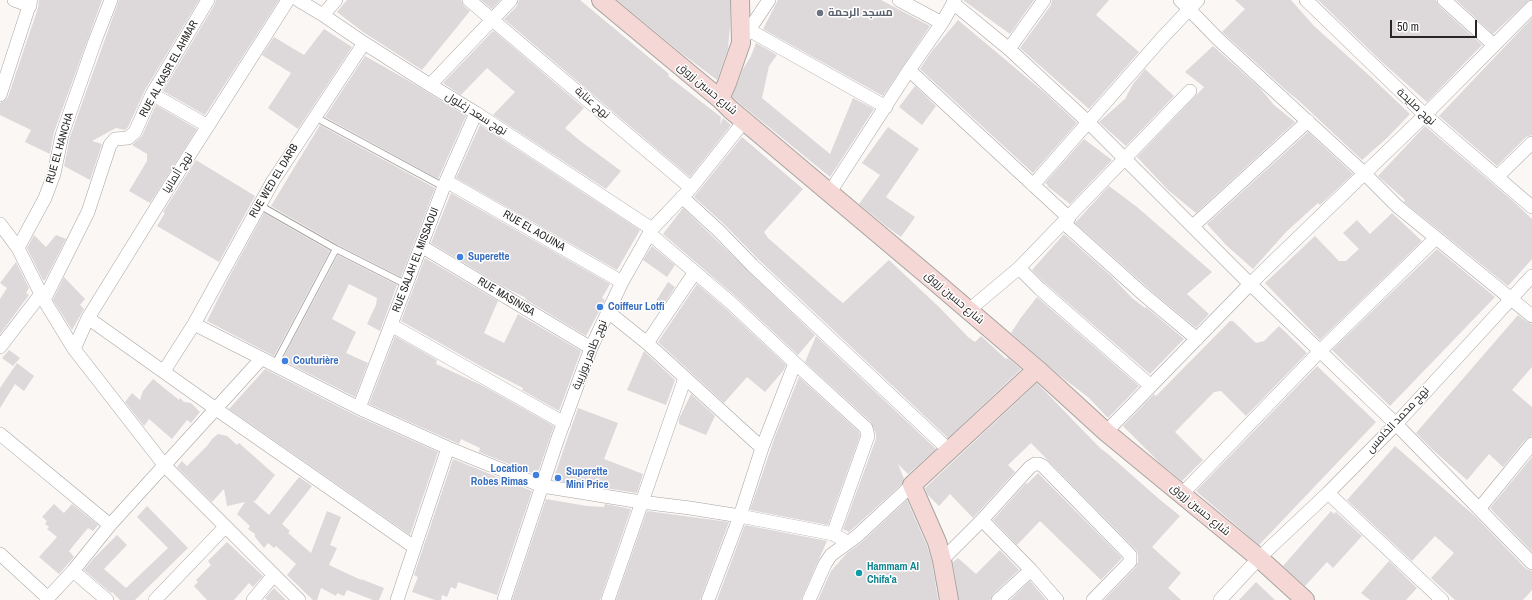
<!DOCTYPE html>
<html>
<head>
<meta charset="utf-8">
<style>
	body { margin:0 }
	#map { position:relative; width:1532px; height:600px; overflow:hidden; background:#faf7f4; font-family:"Archivo Narrow",sans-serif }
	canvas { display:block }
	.scale { position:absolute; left:1390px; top:20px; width:87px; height:18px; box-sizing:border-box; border:2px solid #272625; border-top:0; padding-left:5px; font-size:12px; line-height:14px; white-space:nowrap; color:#272625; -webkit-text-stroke:3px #fff; paint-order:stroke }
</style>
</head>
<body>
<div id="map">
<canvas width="1532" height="600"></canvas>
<div class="scale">50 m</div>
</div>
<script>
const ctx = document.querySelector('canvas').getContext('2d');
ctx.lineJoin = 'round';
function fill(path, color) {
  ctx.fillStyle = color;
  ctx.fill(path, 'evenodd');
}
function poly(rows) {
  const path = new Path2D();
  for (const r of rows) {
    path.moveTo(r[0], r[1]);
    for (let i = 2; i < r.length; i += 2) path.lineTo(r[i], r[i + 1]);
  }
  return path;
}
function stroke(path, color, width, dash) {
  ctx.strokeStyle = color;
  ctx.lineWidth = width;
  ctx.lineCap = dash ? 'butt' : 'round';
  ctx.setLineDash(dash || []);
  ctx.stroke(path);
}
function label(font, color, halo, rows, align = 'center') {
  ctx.font = font + ' "Archivo Narrow",Cairo,sans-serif';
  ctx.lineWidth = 3;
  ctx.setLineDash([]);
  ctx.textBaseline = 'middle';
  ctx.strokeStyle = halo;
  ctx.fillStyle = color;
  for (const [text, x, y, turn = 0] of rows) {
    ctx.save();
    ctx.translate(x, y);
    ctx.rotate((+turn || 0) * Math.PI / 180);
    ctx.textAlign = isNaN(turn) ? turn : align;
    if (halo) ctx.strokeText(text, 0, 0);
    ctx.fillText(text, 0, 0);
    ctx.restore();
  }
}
const building = poly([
	[39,0,102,0,54,132,50,154,25,142,31,130,0,115,0,103,5,101,8,97,38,8],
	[119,0,199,0,145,90,128,127,125,130,116,128,92,141,102,144,90,180,64,166,70,137],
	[216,0,279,0,205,115,163,91,215,4],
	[347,0,461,0,464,6,470,11,422,70,363,32,337,12],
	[481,0,500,0,492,9],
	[519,0,580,0,669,74,668,76,721,117,720,125,723,118,731,125,690,177,504,19,517,6],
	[617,0,730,0,730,26,728,49,717,80,680,52],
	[778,0,881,0,930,26,883,96,763,29],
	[963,0,1034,0,1010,34],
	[1052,0,1109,0,1096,15,1139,52,1089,109,1020,48,1051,5],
	[1235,0,1291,0,1314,26,1371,77,1410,114,1387,138,1362,160,1298,100,1288,92,1222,32,1245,9],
	[1318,0,1436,0,1439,6,1482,45,1427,102,1383,63],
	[1456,0,1529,0,1493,34],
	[1532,18,1532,135,1526,137,1497,166,1439,116],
	[958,20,1045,93,1077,123,1033,173,920,69,932,51],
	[324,29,352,47,298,129,268,108,291,73,262,55,274,37,304,55],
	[494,31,584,108,565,128,579,140,621,171,606,189,493,115,515,92,487,68,461,95,443,83,492,32],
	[756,43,777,55,769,66,762,98,830,154,853,98,874,109,830,177,732,97,743,69,751,56],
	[1213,46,1259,87,1274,105,1295,122,1196,213,1168,190,1137,157,1204,87,1185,72],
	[365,56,409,81,466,116,438,179,325,117],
	[1145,69,1174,96,1126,146,1099,122,1125,99,1133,84],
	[915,86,936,106,922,125,899,107],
	[156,105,197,129,150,203,129,191,147,161,147,154,132,145,142,136],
	[320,125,435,188,401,277,338,245,269,205,271,206],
	[480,125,640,230,617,270,456,178],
	[1425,126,1513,201,1532,219,1532,259,1508,286,1404,202,1405,200,1378,176],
	[888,127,919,149,886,197,915,217,901,237,886,226,859,204,880,175,862,163],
	[1308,132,1353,174,1320,205,1318,203,1286,232,1253,269,1226,245,1207,224],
	[742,137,803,189,764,232,768,238,833,295,843,303,889,260,940,308,968,337,975,342,981,336,1006,359,1008,358,1021,369,948,438,758,259,725,225,694,197],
	[1084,139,1112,160,1070,204,1047,186,1048,185,1045,183],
	[196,160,255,196,219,262,157,226,165,213,163,212],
	[1109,186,1137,207,1212,272,1187,294,1209,314,1196,328,1156,295,1075,223],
	[451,193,610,284,602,298,605,300,586,336,525,299,526,298,504,287,431,243],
	[683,208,815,335,798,355,735,296,663,234],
	[264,213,330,251,274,356,207,321,226,283],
	[1392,213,1422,241,1320,340,1265,283,1315,236,1339,261,1346,261,1359,249,1343,233,1357,220,1370,234],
	[1064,234,1111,276,1132,298,1145,308,1146,307,1184,339,1150,374,1045,283,1032,270],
	[34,235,46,247,56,235,66,239,45,280,43,280,27,248],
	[652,246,675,265,667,277,643,260],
	[1437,249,1495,297,1390,406,1332,350],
	[338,255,397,285,380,331,367,324,376,305,377,298,349,284,332,319,356,332,346,353,368,363,355,397,282,360],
	[425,258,498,301,484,333,504,343,518,314,581,351,559,411,522,390,523,388,484,368,401,321],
	[16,262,29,288,26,293,29,295,0,334,0,299,7,288,0,283],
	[64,277,85,299,80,305,84,309,72,330,53,300],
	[668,282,675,287,661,309,654,304],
	[697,284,725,308,786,365,783,371,765,392,747,377,724,403,658,342],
	[1037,297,1139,386,1108,418,1089,398,1058,374,1011,333,1020,319],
	[1518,315,1527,322,1532,324,1532,367,1512,390,1532,407,1532,436,1526,439,1503,467,1489,454,1467,480,1433,450,1416,433],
	[1230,321,1233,321,1256,343,1264,341,1279,326,1307,353,1246,416,1221,391,1214,392,1175,432,1203,460,1182,481,1161,464,1123,426,1154,394,1156,396],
	[395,336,437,360,436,364,483,386,554,426,537,475,479,452,480,448,461,439,459,444,369,404],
	[816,336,936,449,908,474,898,464,904,479,902,484,849,532,843,529,876,439,876,434,871,422,805,362],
	[9,350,20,358,13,366,2,358],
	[644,351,675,380,666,405,627,390],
	[17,363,34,376,24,391,15,384,0,408,0,388],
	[1317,366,1376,422,1259,545,1196,491],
	[265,369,355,415,438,452,410,535,229,409],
	[799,377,859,432,860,436,828,525,750,510,776,434],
	[153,379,179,400,180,398,184,402,191,403,200,412,191,423,187,420,172,439,149,419,144,426,125,402,132,393,140,400,143,391],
	[1037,383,1100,448,1108,454,1159,499,1180,516,1152,547,1181,573,1168,588,1181,600,1104,600,1136,567,1138,562,1138,555,1136,550,1031,443,1008,465,1015,472,973,518,950,494,939,506,927,494,925,488],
	[691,394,715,416,706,435,679,424,679,419],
	[578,408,618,423,604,459,643,474,637,493,553,480],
	[218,434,227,436,237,445,239,443,275,475,255,501,253,501,269,515,299,477,312,486,282,524,290,531,288,533,311,553,327,511,341,517,330,545,337,548,329,565,361,580,361,579,384,588,379,600,373,600,347,590,344,596,337,593,336,596,321,588,317,600,313,600,287,575,296,564,276,546,274,548,268,543,264,548,255,537,255,534,248,529,250,526,237,514,245,502,227,506,224,489,212,502,177,467,182,461,187,466,207,446,212,439],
	[1395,446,1477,518,1526,569,1532,571,1532,590,1523,600,1455,600,1431,578,1454,553,1435,536,1412,561,1347,500],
	[1532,457,1532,552,1490,508],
	[453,459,532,491,497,595,458,582,456,589,451,587,447,597,442,595,441,600,435,600,412,592,418,577,414,575],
	[1038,473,1122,558,1101,580,1040,521,1017,545,993,520,1026,483,1027,484],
	[546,499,587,506,604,507,605,504,631,509,600,600,512,600],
	[907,500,927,546,932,562,938,600,818,600,831,571,847,553,862,542],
	[54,504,64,513,72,504,98,525,93,531,88,528,69,551,74,557,59,574,39,557,57,537,47,529,49,527,45,524,47,521,42,517],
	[147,506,188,548,135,600,120,600,112,592,111,593,84,570,94,558,117,535,127,545,104,569,126,588,168,548,137,517],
	[647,511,729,522,700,600,616,600],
	[1331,511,1334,514,1336,512,1362,536,1333,568,1327,562,1305,586,1283,566],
	[745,525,827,541,801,600,717,600],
	[227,542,263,576,253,587,249,583,234,600,207,600,194,586,198,582,196,580,211,565,208,561],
	[1000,550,1019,570,993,594,990,600,959,600,953,562,958,558,976,574],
	[1389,561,1417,588,1406,600,1370,600,1361,593],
	[1030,581,1046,600,1010,600],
	[1256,582,1275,600,1239,600],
	[274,588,286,600,267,600,265,598]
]);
const lane = poly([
	[315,117,444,187],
	[259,205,336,249,407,285],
	[274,366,336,249]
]);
const street = poly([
	[14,0,30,6],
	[298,0,323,15,364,43,430,85,476,113,652,229],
	[469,0,691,188],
	[899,0,942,23],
	[1180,0,1218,39,1365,174,1397,206,1532,316],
	[1306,0,1425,115,1532,207],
	[1444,0,1494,45],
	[953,3,1009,49,1088,122,1250,284,1396,424,1532,563],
	[323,15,336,0],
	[749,30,886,107],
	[745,36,769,0],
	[1009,49,1044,0],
	[909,70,1069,218],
	[430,85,511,0],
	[152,94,208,126],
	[0,95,31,0],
	[1497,177,1532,143],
	[446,181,622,282],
	[1033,185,1162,38,1198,0],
	[830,192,909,70,942,23,955,0],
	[682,197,719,231,752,265,950,451],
	[1064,223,1143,294,1197,339],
	[0,224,18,248,44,300,74,349,165,466,299,600],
	[1193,226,1308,121],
	[649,233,730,302,795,363,866,428,868,436,833,534],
	[421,246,591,348],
	[18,248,45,198,54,174,62,135,95,41,111,0],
	[44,300,88,212,110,145,115,139,128,138,135,132,152,94,208,0],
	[969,310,1019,268],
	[607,311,647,343,762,448],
	[88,318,216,409,414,547],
	[194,324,359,408,448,448,542,486,641,502,690,508,740,516,833,534,847,542],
	[391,325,564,423],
	[647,343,695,272],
	[0,347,41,294],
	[74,349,88,318,169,187,288,0],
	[164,371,194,324,273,181,364,43],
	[1151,386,1040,289,1019,268,1190,91],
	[359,408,446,181,476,113],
	[1106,432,1250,284,1425,115,1532,7],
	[0,434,110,525],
	[1328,493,1442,600],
	[1182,494,1320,351,1436,238],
	[1479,509,1532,444],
	[982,520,1031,570,1057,600],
	[0,554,48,598],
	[942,560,982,520,1030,467,1035,464,1039,464,1043,466,1130,555,1130,562,1127,565,1093,600],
	[73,571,107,600],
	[46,600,73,571,110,525,261,359],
	[155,600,225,527],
	[253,600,273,576],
	[397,600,448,448],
	[504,600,558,438,591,348,622,282,652,229,691,188,745,120],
	[608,600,685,378],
	[708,600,740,516,762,448,795,363],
	[809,600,825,564,831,555,857,536,912,485],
	[998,600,1031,570],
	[1220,600,1259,558,1328,493,1396,424,1532,276]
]);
const secondary = poly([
	[601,0,720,99,730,109,932,279,1037,369,1106,432,1259,558,1305,600],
	[720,99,727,83,741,43,740,0],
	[949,600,942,560,937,542,912,485,1037,369]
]);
const markers = [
	[820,13,4,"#6b7280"],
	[460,257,4,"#3f7fe0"],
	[600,307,4,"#3f7fe0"],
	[285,361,4,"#3f7fe0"],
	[536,475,4,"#3f7fe0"],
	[558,478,4,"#3f7fe0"],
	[859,573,4,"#0f9aa8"]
];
const worshipNames = [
	["مسجد الرحمة",828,13]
];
const streetNames = [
	["RUE AL KASR EL AHMAR",169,69,-61],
	["شارع حسين زروق",707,89,40],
	["نهج عنابة",592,103,41],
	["نهج صليحة",1416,107,43],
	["نهج سعد زغلول",476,114,32],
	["RUE EL HANCHA",60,148,-74],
	["نهج ألمانيا",178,173,-58],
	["RUE WED EL DARB",274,181,-59],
	["RUE EL AOUINA",534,231,30],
	["RUE SALAH EL MISSAOUI",416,260,-69],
	["RUE MASINISA",506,297,31],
	["شارع حسين زروق",954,298,41],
	["نهج طاهر بوزريبة",590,355,-68],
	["نهج محمد الخامس",1398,420,-47],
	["شارع حسين زروق",1200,510,40]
];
const shopNames = [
	["Superette",468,257],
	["Coiffeur Lotfi",608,307],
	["Couturière",293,361],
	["Location",528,469,"right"],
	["Robes Rimas",528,482,"right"],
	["Superette",566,472],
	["Mini Price",566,485]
];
const cultureNames = [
	["Hammam Al",867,567],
	["Chifa'a",867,580]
];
fill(building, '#ddd8da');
stroke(lane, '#a7a4a1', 8);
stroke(street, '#a7a4a1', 14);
stroke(secondary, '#a7a4a1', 20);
stroke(lane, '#fff', 6);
stroke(street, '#fff', 13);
stroke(secondary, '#f5d8d6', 18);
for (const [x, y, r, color] of markers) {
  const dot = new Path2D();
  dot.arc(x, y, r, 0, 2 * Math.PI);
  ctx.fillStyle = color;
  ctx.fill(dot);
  stroke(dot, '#fff', 1.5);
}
label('bold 11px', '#5b616d', '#fff', worshipNames, 'left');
label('11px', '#272625', '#fff', streetNames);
label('bold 11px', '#366cbe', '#fff', shopNames, 'left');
label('bold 11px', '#0d838f', '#fff', cultureNames, 'left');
</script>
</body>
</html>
